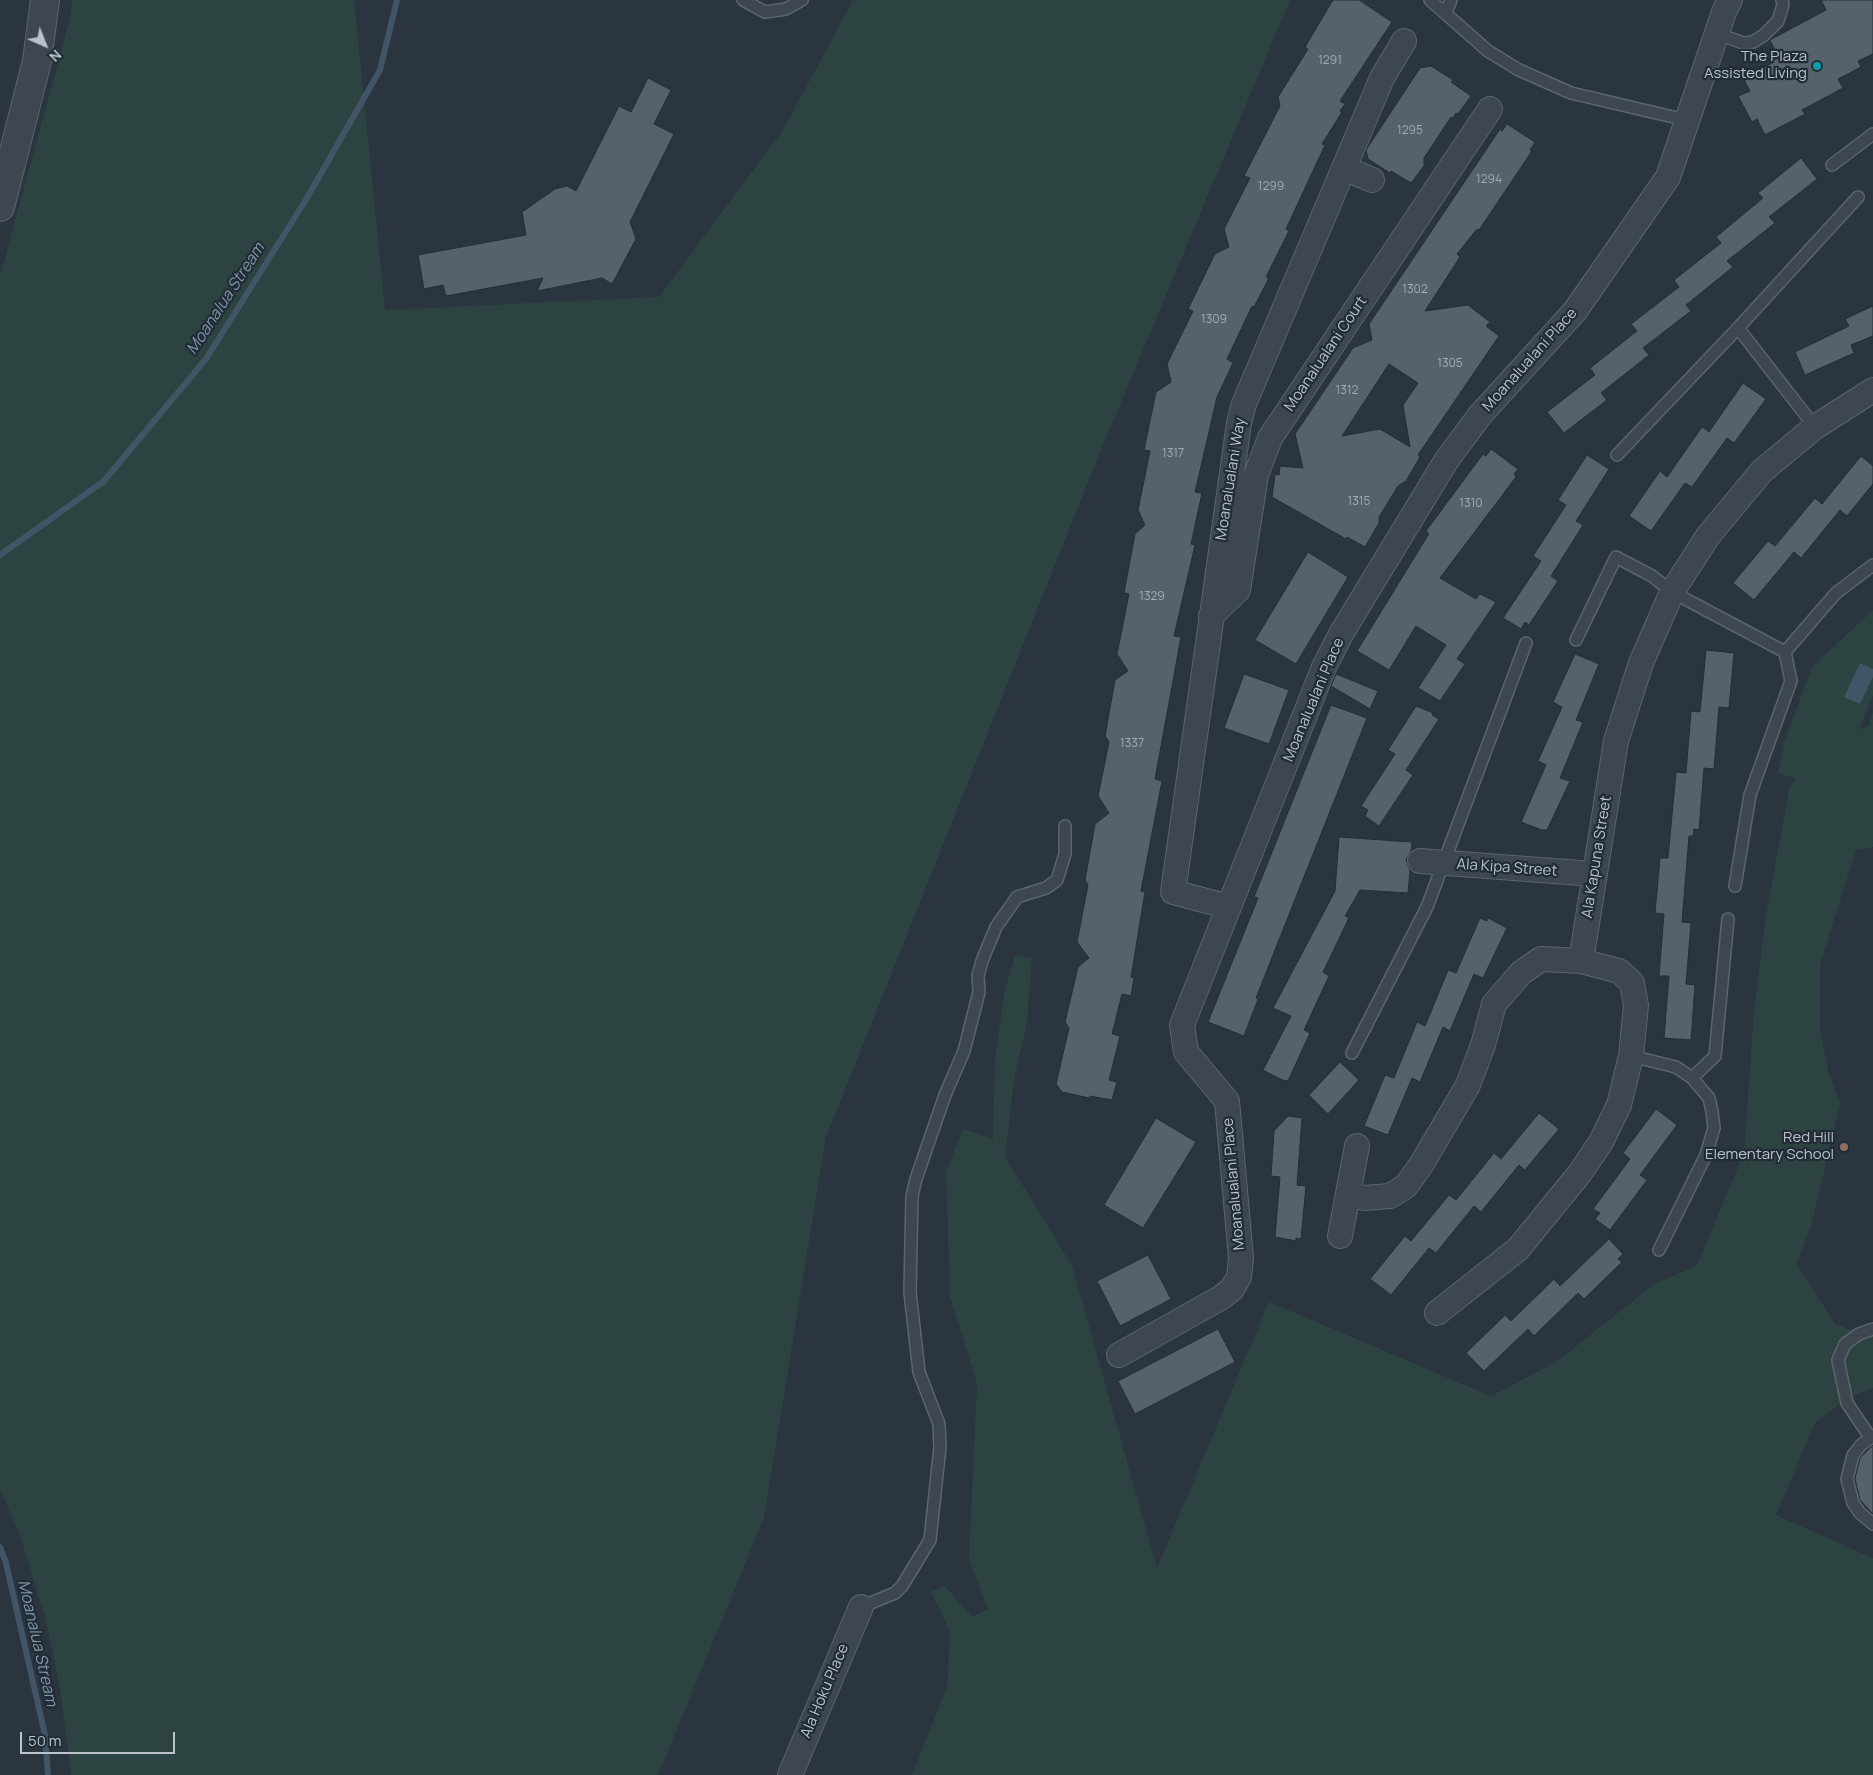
<!DOCTYPE html>
<html>
<head>
<meta charset="utf-8">
<style>
	body { margin:0 }
	#map { position:relative; width:1873px; height:1775px; overflow:hidden; background:#2a3540; font-family:Manrope,sans-serif }
	canvas { display:block }
	.north { position:absolute; left:20px; top:20px; width:50px; height:50px; -webkit-text-stroke:4px #222c36; paint-order:stroke; rotate:136deg; font-size:14px; font-weight:700; line-height:20px; text-align:center; color:#bbc2ca }
	.north::after { content:''; display:block; margin:auto; width:18px; height:22px; background:#bbc2ca; clip-path:polygon(50% 0,100% 100%,50% 72%,0 100%) }
	.scale { position:absolute; left:20px; top:1732px; width:155px; height:22px; box-sizing:border-box; border:2px solid #bbc2ca; border-top:0; padding-left:6px; font-size:15px; line-height:18px; white-space:nowrap; color:#bbc2ca; -webkit-text-stroke:4px #222c36; paint-order:stroke }
</style>
</head>
<body>
<div id="map">
<canvas width="1873" height="1775"></canvas>
<div class="north">N</div>
<div class="scale">50 m</div>
</div>
<script>
const ctx = document.querySelector('canvas').getContext('2d');
ctx.lineJoin = 'round';
function fill(path, color) {
  ctx.fillStyle = color;
  ctx.fill(path, 'evenodd');
}
function poly(rows) {
  const path = new Path2D();
  for (const r of rows) {
    path.moveTo(r[0], r[1]);
    for (let i = 2; i < r.length; i += 2) path.lineTo(r[i], r[i + 1]);
  }
  return path;
}
function stroke(path, color, width, dash) {
  ctx.strokeStyle = color;
  ctx.lineWidth = width;
  ctx.lineCap = dash ? 'butt' : 'round';
  ctx.setLineDash(dash || []);
  ctx.stroke(path);
}
function label(font, color, halo, rows, align = 'center') {
  ctx.font = font + ' Manrope,sans-serif';
  ctx.lineWidth = 4.5;
  ctx.setLineDash([]);
  ctx.textBaseline = 'middle';
  ctx.strokeStyle = halo;
  ctx.fillStyle = color;
  for (const [text, x, y, turn = 0] of rows) {
    ctx.save();
    ctx.translate(x, y);
    ctx.rotate((+turn || 0) * Math.PI / 180);
    ctx.textAlign = isNaN(turn) ? turn : align;
    if (halo) ctx.strokeText(text, 0, 0);
    ctx.fillText(text, 0, 0);
    ctx.restore();
  }
}
const green = poly([
	[72,0,354,0,385,310,659,297,783,130,853,0,1290,0,1096,462,826,1137,764,1518,658,1775,71,1775,60,1688,46,1620,20,1535,0,1490,0,276,71,15],
	[1873,610,1873,695,1859,730,1869,725,1873,712,1873,847,1856,850,1820,965,1820,1030,1828,1070,1840,1104,1812,1222,1797,1264,1835,1324,1873,1337,1873,1388,1851,1396,1815,1423,1776,1515,1873,1558,1873,1775,912,1775,947,1687,950,1632,931,1592,945,1586,972,1617,988,1609,969,1559,977,1383,950,1297,946,1171,963,1129,993,1139,995,1060,1004,995,1015,955,1032,957,1027,1022,1014,1080,1005,1157,1072,1265,1157,1568,1269,1302,1491,1396,1556,1362,1653,1285,1697,1265,1744,1153,1754,1012,1766,914,1790,786,1797,779,1778,773,1785,740,1812,667]
]);
const water = poly([
	[1860,663,1873,669,1873,677,1860,704,1844,697]
]);
const stream = poly([
	[0,555,104,481,206,359,307,198,380,70,397,0],
	[0,1547,6,1563,45,1735,48,1775]
]);
const building = poly([
	[1333,0,1359,0,1392,22,1340,101,1345,104,1340,111,1342,112,1322,144,1325,145,1286,229,1289,231,1266,277,1269,278,1254,307,1252,306,1227,359,1233,363,1217,397,1195,492,1202,493,1191,544,1195,545,1174,636,1181,637,1155,779,1162,781,1141,891,1145,892,1131,977,1134,978,1131,996,1122,994,1112,1034,1120,1036,1109,1080,1117,1082,1112,1100,1090,1096,1089,1098,1062,1092,1056,1084,1069,1028,1065,1022,1078,967,1089,958,1077,942,1088,885,1085,880,1095,824,1109,813,1098,796,1109,742,1105,736,1115,680,1128,671,1117,654,1129,594,1124,593,1135,534,1145,525,1138,510,1150,451,1144,450,1156,392,1171,382,1167,364,1193,311,1188,309,1215,254,1229,247,1224,229,1250,178,1244,176,1280,106,1278,97,1308,49,1305,47,1333,0],
	[1821,0,1873,0,1873,54,1858,61,1861,67,1838,79,1843,88,1802,110,1805,114,1765,135,1757,119,1752,122,1738,96,1750,91,1743,78,1774,62,1772,57,1777,54,1770,40,1826,10,1821,0],
	[1431,66,1453,80,1451,82,1471,96,1458,114,1456,113,1453,118,1451,117,1424,158,1424,166,1411,183,1391,171,1390,173,1368,159,1366,150,1420,68,1431,66],
	[648,78,671,90,654,124,674,134,630,222,636,239,612,284,602,278,537,291,543,278,446,296,443,285,424,289,418,255,526,235,522,212,555,189,567,186,576,191,619,106,631,112,648,78],
	[1507,124,1535,142,1530,150,1532,151,1479,230,1477,229,1457,254,1460,257,1425,311,1468,305,1490,322,1486,326,1499,336,1418,455,1420,457,1406,481,1398,486,1379,517,1379,523,1365,547,1347,537,1346,539,1272,497,1275,474,1279,475,1280,466,1303,468,1295,434,1353,348,1372,340,1369,324,1500,129,1502,131,1507,124],
	[1389,364,1418,383,1403,405,1410,447,1380,429,1342,436,1389,364],
	[1801,158,1817,179,1769,217,1775,223,1727,261,1733,267,1686,305,1691,311,1643,348,1649,355,1601,393,1607,400,1564,433,1547,412,1595,375,1590,368,1637,331,1631,324,1679,287,1674,280,1721,243,1716,237,1763,198,1758,193,1801,158],
	[1873,306,1873,336,1851,345,1854,353,1805,375,1795,352,1849,326,1845,319,1873,306],
	[1743,383,1766,399,1734,443,1727,438,1692,487,1685,483,1651,531,1629,516,1660,471,1667,477,1702,427,1709,432,1743,383],
	[1491,449,1518,469,1514,474,1516,477,1440,578,1476,599,1480,594,1496,602,1457,659,1465,664,1440,701,1418,688,1446,645,1416,626,1389,670,1357,651,1425,540,1429,534,1426,531,1483,454,1486,456,1491,449],
	[1587,455,1609,469,1576,521,1583,525,1551,576,1558,581,1529,625,1525,622,1521,629,1503,618,1541,561,1533,556,1566,505,1558,500,1587,455],
	[1861,456,1873,466,1873,484,1847,516,1840,510,1801,558,1794,552,1754,600,1733,583,1768,541,1775,546,1815,498,1822,504,1861,456],
	[1308,552,1348,577,1296,664,1255,640,1308,552],
	[1706,650,1734,653,1729,708,1719,707,1714,769,1704,768,1699,830,1694,829,1693,836,1689,836,1682,922,1691,923,1686,984,1695,985,1691,1040,1664,1038,1669,976,1659,976,1664,914,1655,913,1660,858,1668,858,1676,772,1686,773,1691,711,1700,712,1706,650],
	[1575,654,1599,664,1576,720,1583,722,1560,778,1570,781,1547,830,1542,830,1521,822,1546,765,1538,761,1562,707,1553,702,1575,654],
	[1244,674,1289,690,1269,744,1224,728,1244,674],
	[1336,674,1378,691,1370,709,1331,686,1336,674],
	[1331,705,1367,718,1256,998,1258,999,1244,1036,1208,1022,1258,898,1254,897,1331,705],
	[1416,706,1433,713,1432,715,1439,719,1406,770,1413,775,1379,826,1365,816,1368,810,1361,806,1395,754,1388,750,1416,706],
	[1339,837,1412,842,1411,851,1406,860,1410,870,1408,893,1360,890,1345,916,1349,918,1323,972,1329,976,1304,1030,1310,1033,1288,1081,1282,1080,1263,1070,1291,1016,1273,1008,1335,891,1339,837],
	[1480,918,1487,921,1488,918,1507,928,1483,978,1474,974,1450,1031,1443,1027,1420,1082,1412,1078,1388,1135,1364,1126,1385,1075,1394,1078,1417,1022,1425,1026,1448,970,1456,973,1480,918],
	[1340,1062,1359,1080,1328,1114,1309,1095,1340,1062],
	[1656,1109,1677,1125,1640,1175,1647,1180,1610,1230,1595,1219,1600,1213,1593,1209,1630,1159,1623,1153,1656,1109],
	[1539,1113,1559,1129,1525,1170,1519,1165,1481,1212,1474,1206,1436,1253,1429,1248,1391,1295,1370,1279,1405,1236,1411,1241,1449,1195,1456,1200,1494,1153,1501,1159,1539,1113],
	[1288,1116,1302,1118,1297,1185,1306,1186,1301,1239,1296,1238,1296,1241,1275,1237,1280,1177,1271,1176,1274,1131,1288,1116],
	[1156,1118,1196,1142,1143,1228,1104,1205,1156,1118],
	[1609,1239,1623,1254,1618,1259,1622,1262,1584,1299,1578,1293,1534,1336,1528,1329,1484,1371,1466,1353,1505,1315,1511,1321,1554,1279,1560,1286,1609,1239],
	[1148,1255,1171,1299,1120,1326,1097,1281,1148,1255],
	[1218,1329,1235,1362,1135,1414,1118,1381,1218,1329],
	[1873,1445,1873,1514,1860,1500,1855,1479,1860,1458,1873,1445]
]);
const service = poly([
	[743,0,765,12,786,9,802,0],
	[1430,0,1488,51,1519,70,1571,93,1686,120],
	[1446,12,1451,0],
	[1716,33,1743,43,1753,42,1764,35,1778,21,1783,5,1782,0],
	[1832,165,1873,134],
	[1738,328,1815,427],
	[1617,455,1738,328,1858,197],
	[1576,640,1616,557,1652,576,1672,592,1785,652],
	[1735,886,1750,795,1791,681,1785,652,1836,593,1873,565],
	[1352,1053,1427,907,1526,643],
	[1631,1056,1676,1067,1692,1078,1709,1098,1712,1111,1714,1128,1706,1155,1659,1250],
	[1692,1078,1715,1056,1728,919],
	[1873,1436,1861,1445,1853,1455,1847,1479,1853,1503,1860,1513,1873,1524],
	[1870,1437,1847,1403,1838,1360,1845,1344,1859,1334,1873,1329],
	[861,1607,895,1593,902,1586,930,1540,940,1447,939,1424,919,1372,910,1292,912,1196,916,1179,945,1095,964,1051,979,992,978,976,982,961,996,927,1017,897,1046,888,1057,880,1065,854,1065,826]
]);
const minor = poly([
	[1344,168,1372,180],
	[1211,616,1238,590,1256,475,1270,438,1490,109],
	[1420,861,1594,874],
	[1229,907,1173,892,1239,423,1244,404,1382,78,1404,41],
	[1348,1194,1364,1198,1390,1196,1406,1186,1421,1165,1468,1085,1483,1045,1494,1004,1521,973,1541,959,1581,961],
	[1340,1236,1357,1146],
	[1437,1313,1518,1249,1580,1173,1601,1142,1619,1105,1631,1056,1636,1005,1632,983,1619,971,1581,961,1616,741,1641,663,1672,592,1708,536,1762,471,1815,427,1873,390],
	[1119,1355,1222,1297,1232,1289,1239,1277,1241,1258,1227,1101,1186,1052,1182,1025,1324,667,1341,634,1446,461,1480,415,1575,311,1668,177,1724,12,1730,0],
	[790,1775,861,1607]
]);
const tertiary = poly([
	[0,207,37,61,45,0]
]);
const markers = [
	[1817,66,5,"#0f9aa8"],
	[1844,1147,5,"#8d6e63"]
];
const numberNames = [
	["1291",1330,61],
	["1295",1410,131],
	["1294",1489,180],
	["1299",1271,187],
	["1302",1415,290],
	["1309",1214,320],
	["1305",1450,364],
	["1312",1347,391],
	["1317",1173,454],
	["1315",1359,502],
	["1310",1471,504],
	["1329",1152,597],
	["1337",1132,744]
];
const poiNames = [
	["The Plaza",1807,57],
	["Assisted Living",1807,74],
	["Red Hill",1834,1138],
	["Elementary School",1834,1155]
];
const streetNames = [
	["Moanalualani Court",1326,354,-56],
	["Moanalualani Place",1530,360,-48],
	["Moanalualani Way",1231,479,-81],
	["Moanalualani Place",1314,700,-67],
	["Ala Kapuna Street",1597,857,-81],
	["Ala Kipa Street",1507,868,4],
	["Moanalualani Place",1234,1184,-95],
	["Ala Hoku Place",825,1691,-67]
];
const waterNames = [
	["Moanalua Stream",226,299,-57],
	["Moanalua Stream",37,1643,77]
];
fill(green, '#2d4342');
fill(water, '#415567');
stroke(stream, '#415567', 6);
fill(building, '#55626d');
stroke(building, '#242e37', 1);
stroke(service, '#5c656d', 14);
stroke(minor, '#5c656d', 26);
stroke(tertiary, '#5c656d', 30);
stroke(service, '#3e4750', 11);
stroke(minor, '#3e4750', 24);
stroke(tertiary, '#3e4750', 28);
for (const [x, y, r, color] of markers) {
  const dot = new Path2D();
  dot.arc(x, y, r, 0, 2 * Math.PI);
  ctx.fillStyle = color;
  ctx.fill(dot);
  stroke(dot, '#222c36', 2);
}
label('12px', '#a2aab3', null, numberNames);
label('15px', '#bbc2ca', '#222c36', poiNames, 'right');
label('15px', '#bbc2ca', '#222c36', streetNames);
label('italic 16px', '#7f96aa', '#222c36', waterNames);
</script>
</body>
</html>
